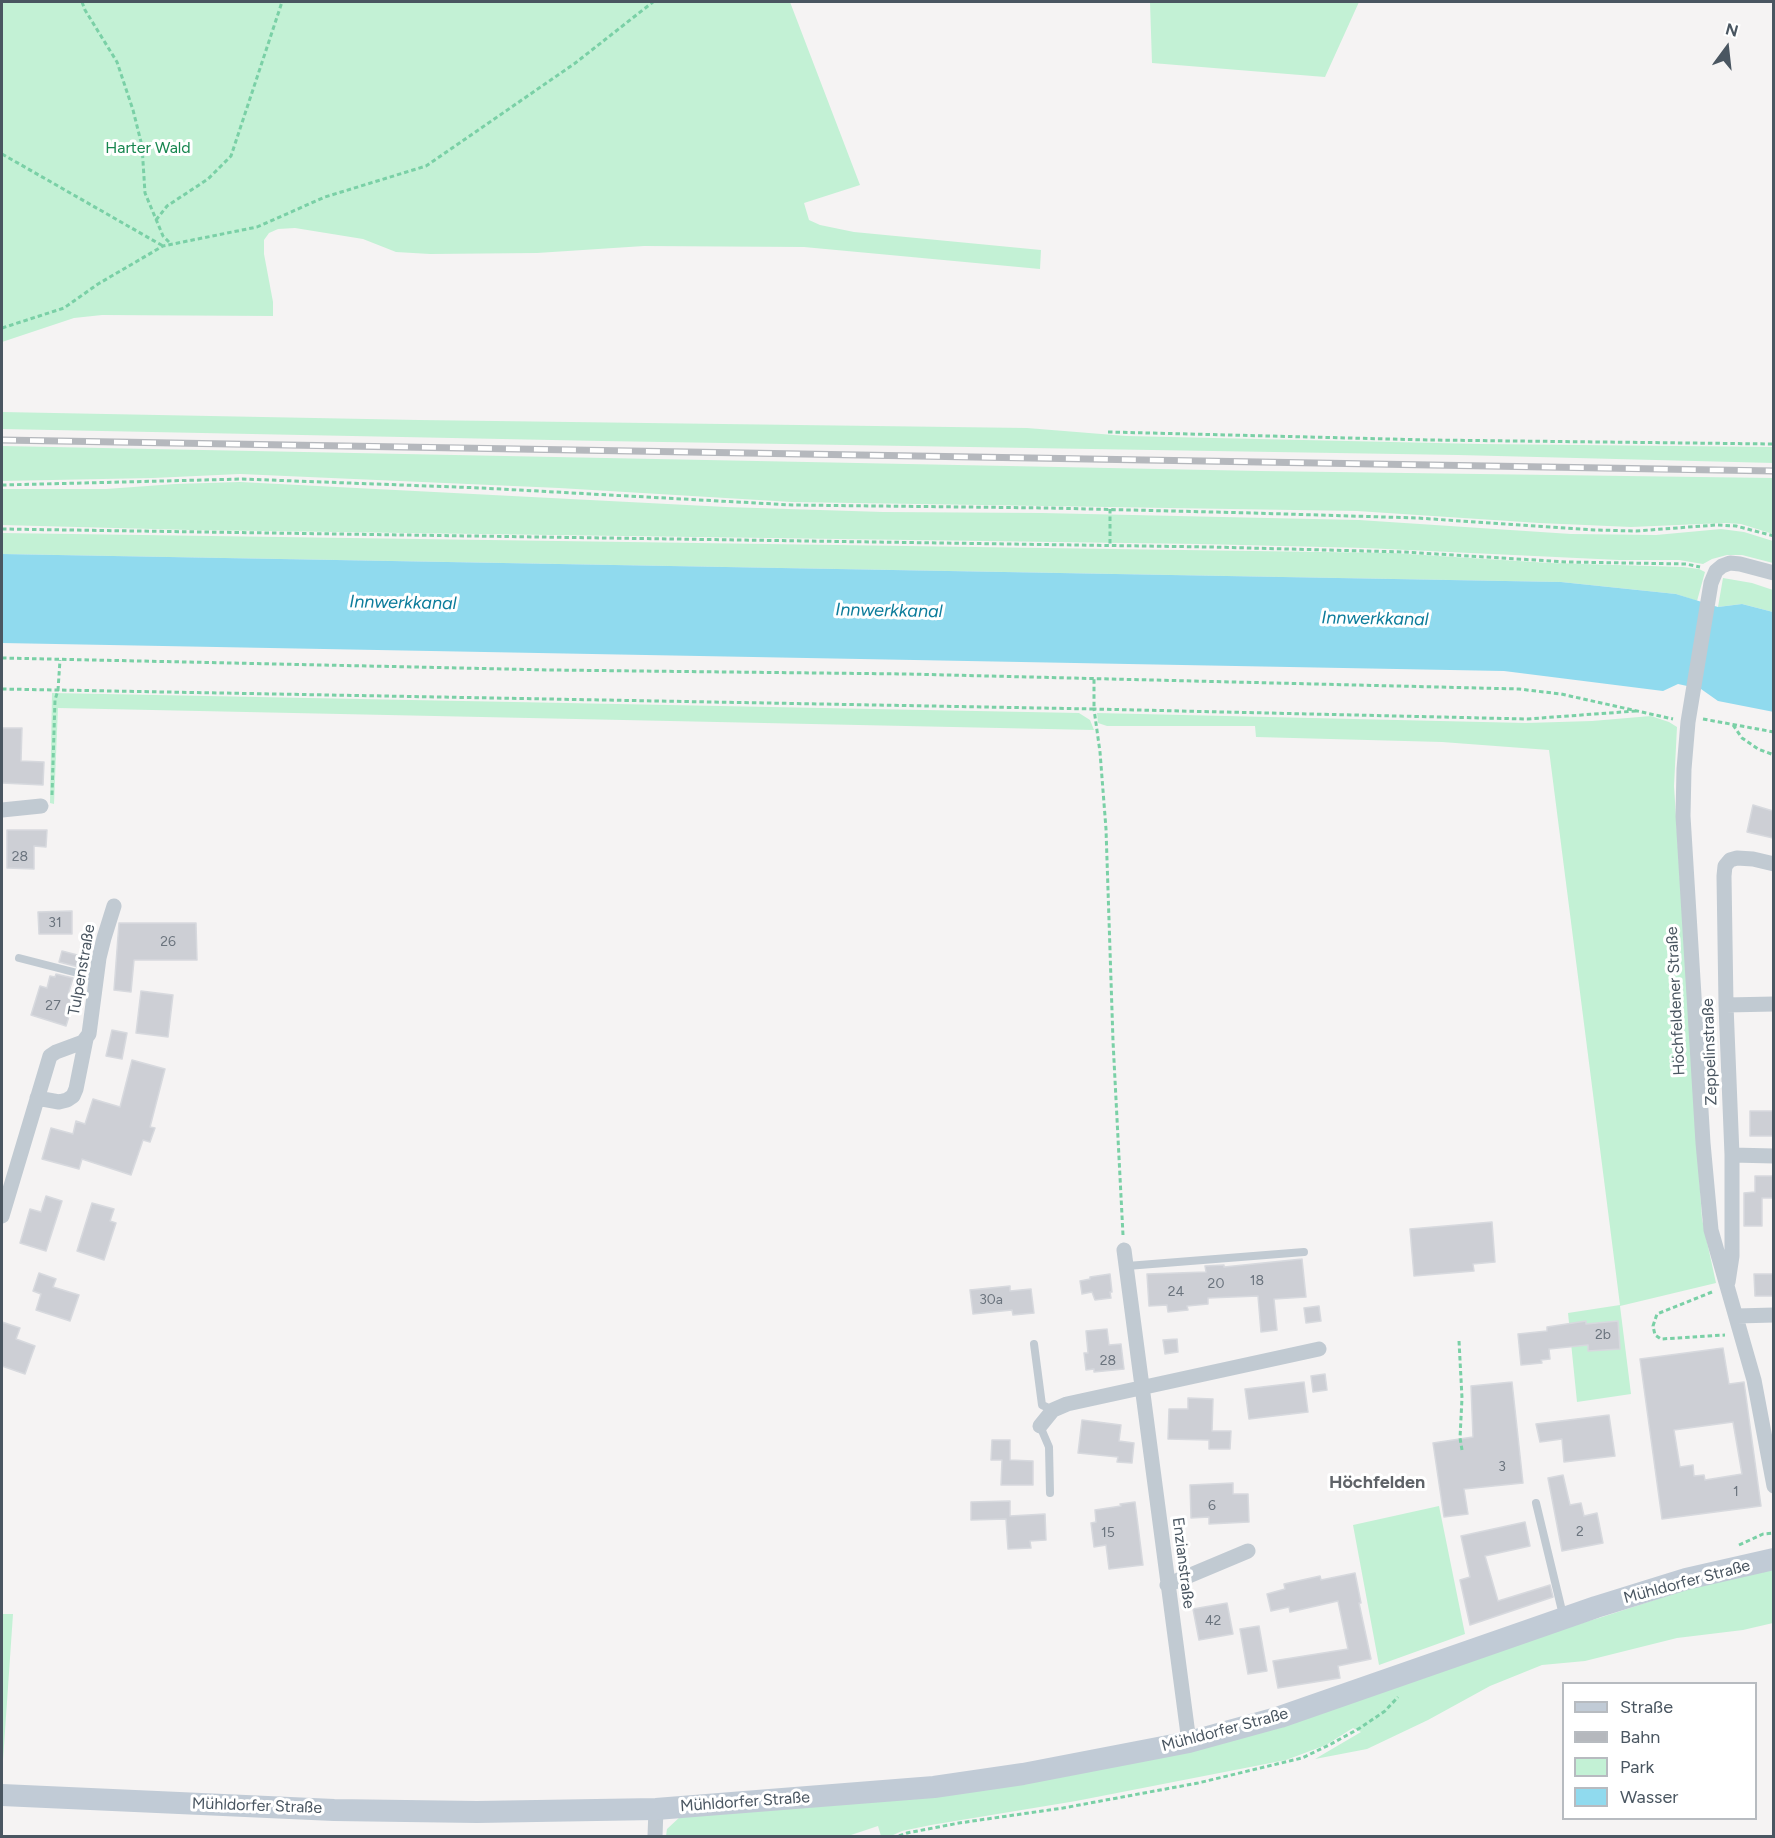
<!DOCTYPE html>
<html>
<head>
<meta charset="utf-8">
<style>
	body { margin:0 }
	#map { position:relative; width:1775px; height:1838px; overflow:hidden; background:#f5f3f3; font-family:Figtree,sans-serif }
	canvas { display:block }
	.frame { position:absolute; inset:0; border:3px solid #4a5661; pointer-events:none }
	.legend { position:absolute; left:1562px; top:1682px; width:195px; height:138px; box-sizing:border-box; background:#fff; border:2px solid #b7bbc0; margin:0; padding:8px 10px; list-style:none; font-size:18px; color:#4a5661 }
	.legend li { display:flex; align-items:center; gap:12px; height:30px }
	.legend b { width:30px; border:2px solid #b7bbc0 }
	.north { position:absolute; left:1697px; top:18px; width:60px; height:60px; -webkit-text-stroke:4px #fff; paint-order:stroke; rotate:15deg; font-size:16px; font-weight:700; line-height:24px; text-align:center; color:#4a5661 }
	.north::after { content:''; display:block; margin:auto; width:21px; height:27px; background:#4a5661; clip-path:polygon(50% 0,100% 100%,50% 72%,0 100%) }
</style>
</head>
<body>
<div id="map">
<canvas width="1775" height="1838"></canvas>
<div class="frame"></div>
<ul class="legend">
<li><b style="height:8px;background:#c1cbd6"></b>Straße</li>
<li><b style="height:8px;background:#b5b8bd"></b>Bahn</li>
<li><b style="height:16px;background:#c3f1d5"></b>Park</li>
<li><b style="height:16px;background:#90daee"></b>Wasser</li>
</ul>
<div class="north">N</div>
</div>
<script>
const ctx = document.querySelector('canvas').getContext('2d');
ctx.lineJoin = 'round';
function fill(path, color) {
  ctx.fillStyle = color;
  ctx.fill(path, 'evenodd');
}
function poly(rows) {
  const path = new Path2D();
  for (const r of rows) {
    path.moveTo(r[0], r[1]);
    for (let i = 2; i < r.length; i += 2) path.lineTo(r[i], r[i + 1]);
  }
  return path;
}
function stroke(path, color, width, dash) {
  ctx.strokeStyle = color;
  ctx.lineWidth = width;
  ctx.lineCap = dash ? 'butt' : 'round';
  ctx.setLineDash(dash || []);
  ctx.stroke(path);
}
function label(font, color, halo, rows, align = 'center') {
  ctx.font = font + ' Figtree,sans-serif';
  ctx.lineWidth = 6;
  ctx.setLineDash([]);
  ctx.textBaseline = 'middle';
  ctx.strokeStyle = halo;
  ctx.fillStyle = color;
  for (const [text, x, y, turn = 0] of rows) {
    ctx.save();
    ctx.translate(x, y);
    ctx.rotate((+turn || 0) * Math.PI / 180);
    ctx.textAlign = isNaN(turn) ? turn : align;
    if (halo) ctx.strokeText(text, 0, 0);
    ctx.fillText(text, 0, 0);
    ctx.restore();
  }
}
const green = poly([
	[2,2,790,2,860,185,804,203,809,220,820,225,854,232,1041,250,1040,269,804,247,644,246,537,253,430,254,396,252,363,239,295,228,278,229,269,233,264,240,264,254,273,302,273,316,102,315,74,318,2,342],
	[1150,2,1359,2,1325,77,1152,63],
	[2,412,419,420,1027,428,1126,436,1480,444,1773,447,1774,463,1458,455,602,441,2,429],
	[2,446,1260,471,1773,478,1773,534,1741,524,1725,523,1631,527,1539,523,1357,511,792,502,559,488,240,474,153,478,2,481],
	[240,482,726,507,883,512,1042,513,1359,520,1571,534,1656,535,1721,529,1744,532,1773,541,1773,563,1742,555,1727,555,1712,559,1703,564,1679,560,1619,560,1365,548,1199,544,190,530,2,525,2,489,106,489,175,484],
	[2,533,1392,553,1550,563,1683,567,1699,569,1705,572,1697,601,1676,594,1561,582,2,554],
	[1723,578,1752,583,1773,590,1773,612,1742,604,1718,607],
	[52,693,1079,713,1090,720,1094,730,58,708,54,804,50,803],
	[1097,713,1526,723,1592,721,1651,716,1669,722,1677,727,1674,786,1702,1219,1716,1283,1620,1306,1631,1394,1577,1402,1568,1313,1620,1305,1549,750,1442,742,1256,737,1255,726,1107,726,1098,723],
	[1439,1506,1465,1634,1379,1665,1353,1525],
	[1773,1570,1773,1623,1743,1630,1677,1638,1585,1661,1542,1665,1490,1686,1428,1720,1367,1749,1315,1759,1361,1732,1353,1728,1326,1745,1286,1760,1076,1801,931,1825,902,1831,891,1836,881,1836,878,1826,848,1836,666,1836,667,1829,681,1816,1014,1784,1599,1618,1701,1585],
	[2,1614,13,1614,2,1775]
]);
const water = poly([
	[2,554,1561,582,1676,594,1718,607,1742,604,1773,612,1774,712,1718,701,1701,689,1678,684,1663,691,1504,671,2,643]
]);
const building = poly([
	[2,728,22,728,21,761,44,762,43,785,2,783,2,728],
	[1753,805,1773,811,1773,838,1747,832,1753,805],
	[7,830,47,830,46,847,34,846,34,869,7,868,7,830],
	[72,911,72,934,39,934,38,912,72,911],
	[119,923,196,923,197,960,134,960,131,992,114,990,119,923],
	[62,951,85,957,82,968,59,962,62,951],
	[56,974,73,978,68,995,75,997,66,1026,31,1015,40,986,47,988,50,976,55,977,56,974],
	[141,991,173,995,168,1037,136,1033,141,991],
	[112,1030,127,1033,122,1059,106,1056,112,1030],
	[132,1060,165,1069,150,1127,155,1128,150,1142,143,1140,131,1175,82,1159,79,1169,42,1159,51,1128,73,1134,76,1121,85,1124,93,1099,120,1107,132,1060],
	[1750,1111,1773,1111,1773,1136,1750,1136,1750,1111],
	[1755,1176,1773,1176,1773,1198,1762,1198,1762,1226,1744,1226,1744,1193,1755,1192,1755,1176],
	[46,1196,62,1201,46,1251,20,1243,30,1209,41,1212,46,1196],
	[92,1203,114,1209,110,1221,116,1223,104,1260,77,1251,92,1203],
	[1492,1222,1495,1262,1473,1264,1474,1271,1414,1276,1410,1229,1492,1222],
	[1302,1259,1306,1297,1274,1299,1277,1330,1261,1332,1258,1296,1208,1298,1208,1304,1187,1306,1188,1310,1168,1312,1167,1305,1149,1306,1147,1274,1206,1272,1205,1266,1224,1265,1224,1267,1302,1259],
	[39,1273,56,1279,53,1287,79,1295,70,1321,36,1310,41,1294,33,1291,39,1273],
	[1110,1274,1112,1292,1110,1292,1111,1298,1095,1300,1092,1292,1082,1294,1080,1281,1090,1279,1090,1277,1110,1274],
	[1754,1274,1773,1274,1773,1296,1755,1296,1754,1274],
	[1010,1286,1010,1291,1031,1289,1034,1313,1013,1315,1012,1310,973,1314,970,1290,1010,1286],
	[1319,1306,1321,1321,1306,1323,1304,1308,1319,1306],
	[1586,1321,1586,1324,1618,1321,1620,1349,1588,1351,1588,1345,1549,1349,1550,1359,1541,1360,1542,1363,1521,1365,1518,1334,1547,1331,1547,1327,1586,1321],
	[2,1322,20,1328,16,1339,35,1346,25,1374,2,1366,2,1322],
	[1107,1329,1109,1345,1121,1344,1124,1369,1094,1372,1094,1369,1086,1370,1084,1353,1088,1353,1086,1331,1107,1329],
	[1177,1339,1178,1352,1165,1354,1163,1340,1177,1339],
	[1723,1348,1729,1384,1744,1382,1761,1506,1662,1519,1640,1359,1723,1348],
	[1733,1422,1742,1474,1705,1480,1704,1475,1694,1476,1693,1465,1680,1467,1674,1430,1733,1422],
	[1325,1374,1327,1390,1313,1392,1311,1376,1325,1374],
	[1304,1382,1308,1412,1249,1419,1245,1389,1304,1382],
	[1512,1382,1523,1483,1464,1489,1468,1514,1444,1517,1433,1443,1473,1437,1471,1386,1512,1382],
	[1188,1398,1213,1399,1212,1431,1231,1431,1230,1449,1209,1449,1209,1440,1168,1439,1169,1409,1188,1409,1188,1398],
	[1609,1415,1615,1456,1564,1462,1562,1439,1540,1442,1536,1424,1609,1415],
	[1082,1420,1121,1425,1119,1441,1134,1443,1132,1463,1117,1462,1118,1457,1078,1453,1082,1420],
	[992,1440,1010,1440,1010,1460,1033,1461,1033,1485,1001,1485,1002,1460,991,1460,992,1440],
	[1563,1475,1570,1505,1581,1503,1584,1516,1597,1513,1603,1543,1562,1551,1548,1478,1563,1475],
	[1233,1483,1233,1494,1248,1494,1249,1522,1209,1524,1209,1517,1191,1518,1190,1485,1233,1483],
	[1010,1501,1010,1516,1045,1514,1046,1540,1030,1541,1031,1548,1008,1549,1006,1519,971,1520,971,1502,1010,1501],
	[1135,1502,1143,1565,1109,1569,1106,1545,1094,1547,1091,1523,1096,1522,1095,1510,1121,1506,1120,1504,1135,1502],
	[1525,1522,1530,1546,1485,1556,1498,1601,1550,1585,1553,1597,1470,1625,1460,1580,1470,1577,1461,1536,1525,1522],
	[1355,1573,1361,1603,1359,1603,1371,1659,1338,1666,1340,1678,1278,1688,1273,1661,1348,1649,1338,1601,1290,1612,1289,1607,1271,1611,1267,1594,1285,1589,1284,1584,1320,1576,1321,1580,1355,1573],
	[1227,1603,1233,1634,1199,1640,1193,1609,1227,1603],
	[1259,1626,1267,1671,1248,1674,1240,1629,1259,1626]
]);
const path = poly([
	[82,2,85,10,117,62,133,110,142,146,145,193,163,236,171,244],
	[2,154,163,246],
	[156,220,167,206,208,179,231,156,282,2],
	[2,328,64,308,98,284,163,246,257,227,325,197,426,166,574,64,653,2],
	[1108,432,1430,440,1774,444],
	[2,485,242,479,482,488,792,505,1050,508,1252,513,1417,518,1595,530,1636,531,1716,525,1736,526,1774,536],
	[1110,509,1110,546],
	[2,529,1210,547,1404,552,1567,562,1686,564,1700,567],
	[2,658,551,670,907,674,1519,689,1561,694,1673,719],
	[2,689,1094,709,1094,678],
	[1703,719,1774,732],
	[1733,725,1742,738,1758,749,1774,755],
	[52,795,55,700,58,690,60,660],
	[1123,1235,1113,1041,1106,829,1100,752,1094,709,1527,719,1636,711],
	[1712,1292,1657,1314,1653,1326,1655,1335,1661,1339,1725,1335],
	[1459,1341,1462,1398,1460,1438,1462,1450],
	[1739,1545,1763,1534,1774,1533],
	[899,1836,907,1833,959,1823,1063,1808,1198,1783,1302,1758,1331,1744,1360,1728,1385,1711,1398,1697]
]);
const lane = poly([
	[19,958,97,978],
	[1127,1266,1304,1252],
	[1034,1344,1042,1405,1053,1410],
	[1040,1426,1049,1447,1050,1493],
	[1536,1503,1563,1615]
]);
const street = poly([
	[1774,573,1740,564,1730,563,1722,566,1716,571,1711,583,1688,722,1684,769,1683,816,1703,1143,1711,1230,1754,1380,1774,1486],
	[2,810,41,806],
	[1726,1005,1774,1004],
	[37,1098,59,1102,67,1100,73,1096,76,1089,86,1039],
	[1732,1155,1774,1156],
	[2,1216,50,1056,56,1052,83,1042,89,1034,99,958,104,938,114,906],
	[1124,1250,1189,1742],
	[1728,1282,1732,1256,1732,1155,1726,1005,1724,876,1725,866,1730,860,1737,858,1753,859,1774,864],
	[1737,1316,1774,1315],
	[1040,1426,1053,1410,1067,1404,1319,1349],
	[1167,1585,1248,1551],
	[655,1836,656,1809]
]);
const secondary = poly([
	[2,1795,334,1810,477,1812,656,1809,934,1787,1023,1774,1189,1742,1280,1717,1596,1607,1686,1579,1774,1559]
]);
const rail = poly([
	[2,440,1774,471]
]);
const numberNames = [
	["28",20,857],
	["31",55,923],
	["26",168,942],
	["27",53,1006],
	["18",1257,1281],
	["20",1216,1284],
	["24",1176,1292],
	["30a",991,1300],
	["2b",1603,1335],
	["28",1108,1361],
	["3",1502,1467],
	["1",1736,1492],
	["6",1212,1506],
	["2",1580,1532],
	["15",1108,1533],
	["42",1213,1621]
];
const parkNames = [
	["Harter Wald",148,148]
];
const streetNames = [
	["Tulpenstraße",82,970,-80],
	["Höchfeldener Straße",1676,1001,-93],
	["Zeppelinstraße",1710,1052,-92],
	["Enzianstraße",1183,1563,83],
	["Mühldorfer Straße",1687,1582,-15],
	["Mühldorfer Straße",1225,1730,-15],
	["Mühldorfer Straße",745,1802,-4],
	["Mühldorfer Straße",257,1806,2]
];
const waterNames = [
	["Innwerkkanal",403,603,1],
	["Innwerkkanal",889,611,1],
	["Innwerkkanal",1375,619,1]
];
const neighbourhoodNames = [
	["Höchfelden",1377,1483]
];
fill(green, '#c3f1d5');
fill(water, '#90daee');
fill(building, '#cdcfd5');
stroke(building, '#d7d9de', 1.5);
stroke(path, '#7ad0a6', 3, [4.5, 3]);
stroke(lane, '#c1cad2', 8);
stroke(street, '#c1cad2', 15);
stroke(secondary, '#c1cbd6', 22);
stroke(rail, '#b5b8bd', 7);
stroke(rail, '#fff', 4.5, [14]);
label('14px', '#6b747e', null, numberNames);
label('16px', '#17864f', '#fff', parkNames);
label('16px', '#4a5661', '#fff', streetNames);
label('italic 18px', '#0c7c9b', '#fff', waterNames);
label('bold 18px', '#5f6368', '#fff', neighbourhoodNames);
</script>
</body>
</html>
